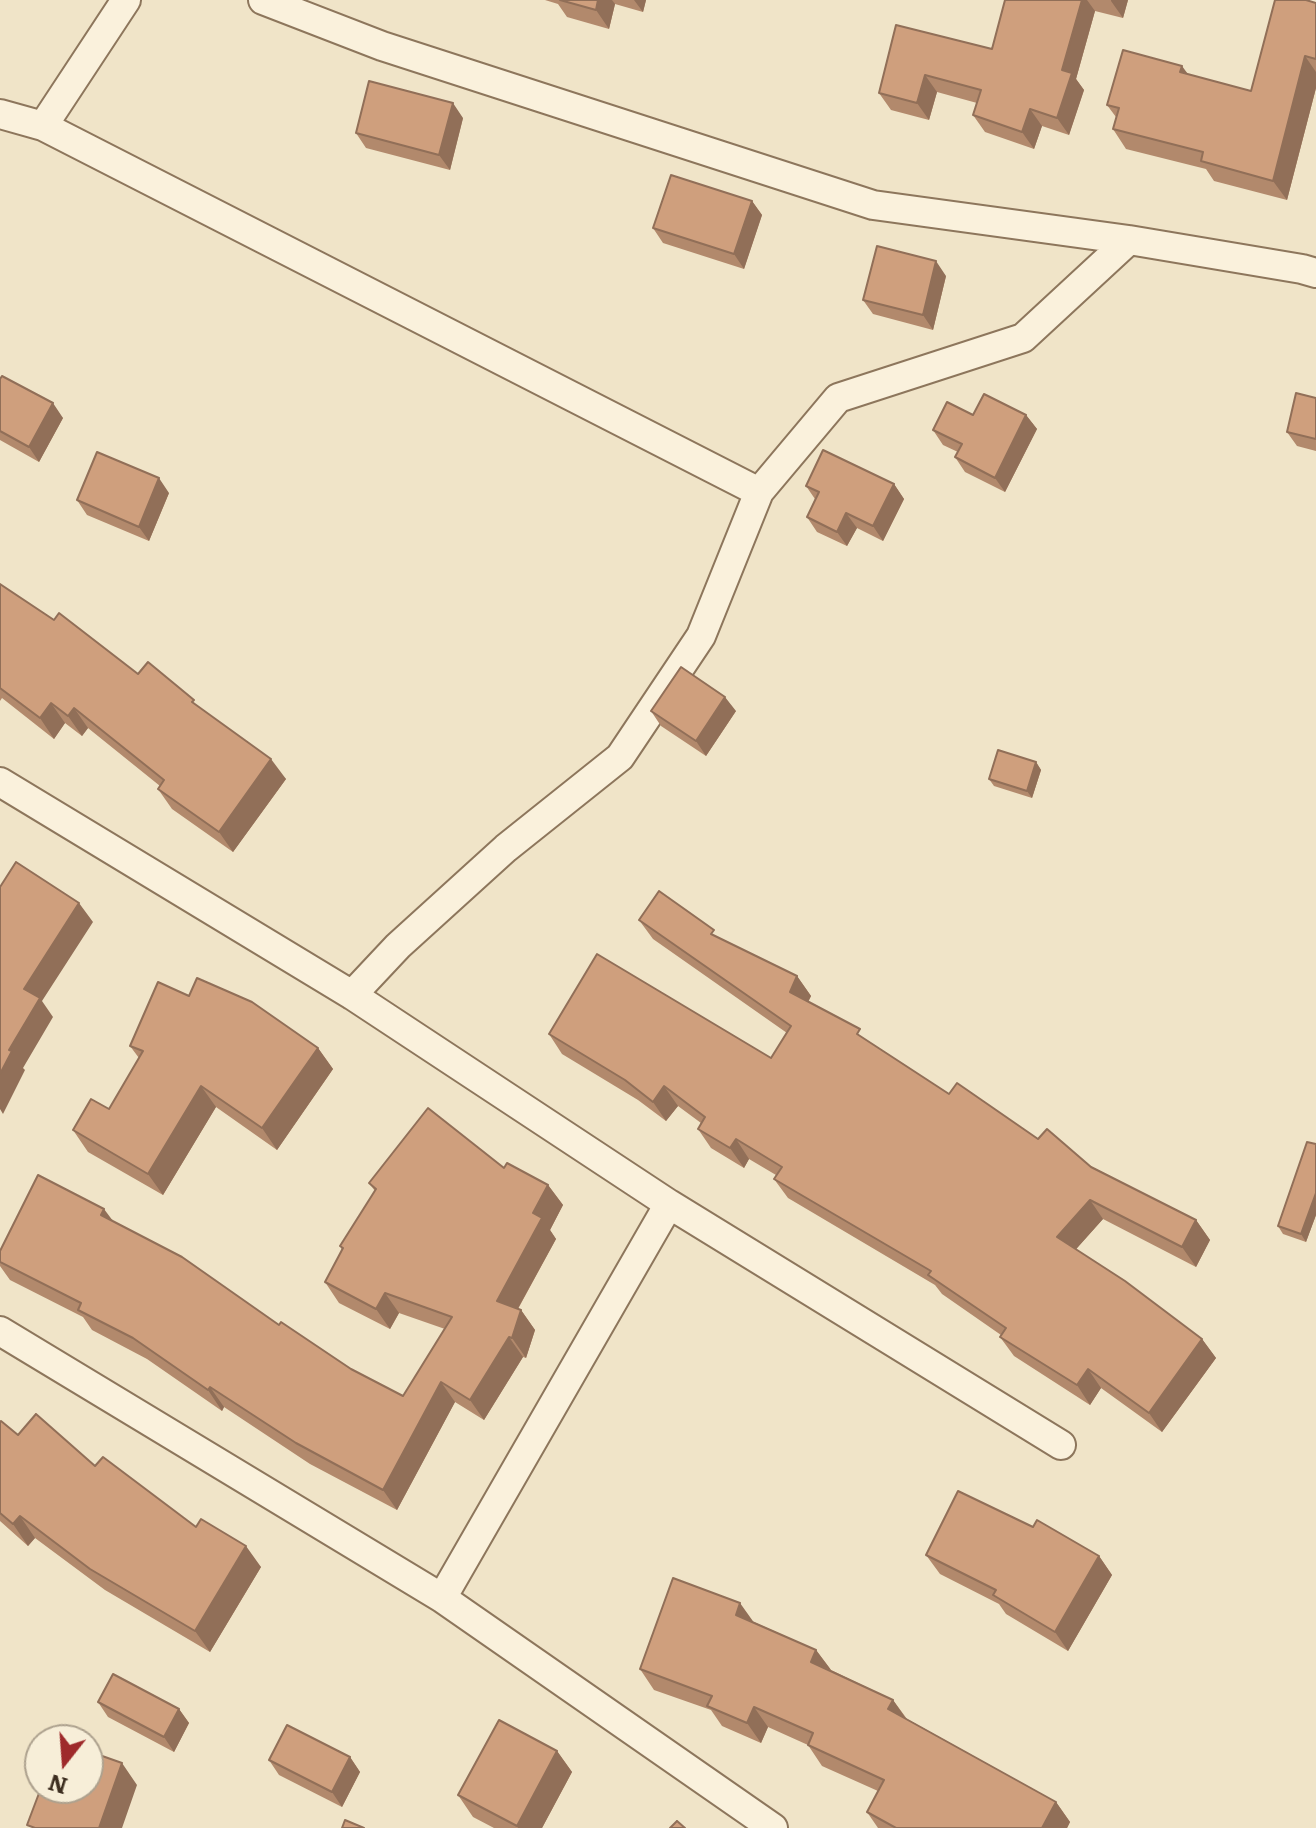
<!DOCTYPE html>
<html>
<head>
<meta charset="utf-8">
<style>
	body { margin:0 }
	#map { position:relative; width:1316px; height:1828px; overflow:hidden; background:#f0e4c8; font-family:Literata,serif }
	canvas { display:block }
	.north { position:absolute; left:24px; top:1724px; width:80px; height:80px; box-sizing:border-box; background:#f7eed8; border:2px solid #ada18e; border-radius:50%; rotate:197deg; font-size:22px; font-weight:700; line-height:32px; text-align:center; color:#3d2e20 }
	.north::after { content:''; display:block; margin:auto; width:28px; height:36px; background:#9e2a2b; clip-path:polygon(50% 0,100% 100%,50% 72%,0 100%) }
</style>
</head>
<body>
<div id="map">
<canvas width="1316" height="1828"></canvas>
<div class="north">N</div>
</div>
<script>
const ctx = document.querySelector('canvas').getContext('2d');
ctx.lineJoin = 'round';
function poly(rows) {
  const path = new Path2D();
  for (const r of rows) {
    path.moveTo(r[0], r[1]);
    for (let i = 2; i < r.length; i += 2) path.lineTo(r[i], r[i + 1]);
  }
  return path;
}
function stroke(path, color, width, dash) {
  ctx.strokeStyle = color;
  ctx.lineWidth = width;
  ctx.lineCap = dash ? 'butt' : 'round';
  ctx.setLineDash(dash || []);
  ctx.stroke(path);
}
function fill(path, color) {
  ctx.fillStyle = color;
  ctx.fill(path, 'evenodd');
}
const minor = poly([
	[126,0,43,126,759,492],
	[263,0,382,46,873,205,1129,240],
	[0,114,43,126],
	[0,782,352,995,669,1204,1061,1445],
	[352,995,398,946,506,848,620,757,701,636,759,492,838,398,1023,338,1129,240,1302,269,1316,273],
	[0,1331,442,1598,773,1828],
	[442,1598,669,1204]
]);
const wall = poly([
	[545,0,646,0,643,12,615,4,609,29,567,17,558,4],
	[1005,0,1128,0,1123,18,1095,11,1076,79,1084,90,1069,135,1042,126,1034,149,985,132,973,115,977,103,937,92,929,120,891,110,879,93,992,49],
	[1316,3,1316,88,1287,200,1214,181,1206,169,1126,149,1113,129,1116,117,1107,105,1189,75,1251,91],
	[463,118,450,170,366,148,356,133],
	[752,201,762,215,744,269,663,243,653,228],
	[946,276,933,330,873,314,863,300],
	[0,379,63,418,39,462,0,440],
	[1316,398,1316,451,1297,446,1287,432],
	[973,415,1026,415,1037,429,1005,492,965,472,955,457,958,452,943,445,933,430],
	[894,484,904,499,883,541,857,528,847,546,817,532,807,517,815,499,806,486],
	[169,493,149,541,87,515,77,500],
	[0,584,54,620,138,674,201,709,286,779,233,852,172,809,158,789,160,786,88,728,82,736,65,723,54,739,2,698,0,701],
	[651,711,736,711,706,756,661,726],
	[1036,762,1041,770,1032,798,994,786,989,779],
	[639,920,720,938,797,976,811,996,808,1002,949,1094,1196,1220,1210,1240,1196,1267,1103,1219,1076,1249,1202,1339,1216,1358,1162,1432,1101,1388,1090,1405,1014,1356,1000,1337,1001,1335,942,1294,935,1285,788,1198,774,1179,776,1175,749,1159,744,1168,711,1148,698,1129,701,1123,678,1106,666,1121,638,1100,562,1054,549,1034,771,1058,787,1033,653,939],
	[189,996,318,1048,333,1069,277,1150,216,1107,163,1195,88,1152,73,1130,109,1109,139,1058,130,1046],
	[1316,1144,1316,1215,1306,1242,1283,1234,1278,1226],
	[504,1168,548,1185,563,1205,550,1230,556,1239,518,1309,521,1310,535,1330,526,1358,523,1357,484,1420,455,1402,397,1510,310,1464,224,1407,222,1411,147,1359,92,1330,83,1317,10,1280,0,1266,0,1251,113,1222,279,1325,351,1369,403,1396,445,1329,399,1313,390,1329,339,1303,325,1282,342,1250,340,1246,375,1191,369,1183],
	[0,1422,18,1435,95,1466,261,1567,210,1652,105,1590,35,1538,28,1546,0,1521],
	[1033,1527,1099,1556,1112,1575,1068,1651,1006,1614,999,1604,940,1574,926,1555],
	[754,1622,816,1650,831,1670,893,1700,907,1719,1056,1802,1070,1822,1067,1828,878,1828,867,1812,878,1791,822,1766,808,1745,768,1727,761,1743,722,1726,711,1710,654,1690,640,1669],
	[98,1702,179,1709,189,1723,174,1752,108,1717],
	[557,1751,572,1772,542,1828,494,1828,473,1817,458,1795],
	[350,1757,360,1772,342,1807,279,1775,269,1760]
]);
const shadedWall = poly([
	[598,0,612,0,615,4,609,29,596,10],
	[634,0,646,0,643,12],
	[1082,0,1087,0,1095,11,1076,79,1084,90,1069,135,1057,118,1062,70],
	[1111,0,1128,0,1123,18,1111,1],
	[1305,56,1316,72,1316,88,1287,200,1273,181],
	[1182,66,1196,85,1180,72],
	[925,75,937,92,929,120,917,103],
	[453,103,463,118,450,170,439,155],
	[1030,109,1042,126,1034,149,1022,132],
	[752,201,762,215,744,269,734,254],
	[936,261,946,276,933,330,923,315],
	[53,403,63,418,39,462,29,447],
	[1026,415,1037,429,1005,492,995,478],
	[159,478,169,493,149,541,139,527],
	[894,484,904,499,883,541,873,526],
	[846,513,857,528,847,546,837,532],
	[725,697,736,711,706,756,696,741],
	[51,703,65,723,54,739,40,718],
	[74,708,88,728,82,736,68,716],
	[271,759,286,779,233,852,219,832],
	[1036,762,1041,770,1032,798,1027,791],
	[79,903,93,922,42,1001,53,1017,23,1068,25,1070,3,1114,0,1109,0,1074,9,1050,24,989],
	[797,976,811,996,803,1012,790,992],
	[318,1048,333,1069,277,1150,262,1128],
	[201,1086,216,1107,163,1195,148,1174],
	[664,1086,678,1106,666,1121,653,1102],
	[736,1139,749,1159,744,1168,730,1148],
	[548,1185,563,1205,550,1230,556,1239,511,1321,497,1301,533,1213],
	[1316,1193,1316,1215,1306,1242,1301,1234],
	[1090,1200,1103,1219,1070,1256,1057,1237],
	[104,1209,119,1229,101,1215],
	[1196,1220,1210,1240,1196,1267,1182,1247],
	[385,1293,399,1313,390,1329,376,1309],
	[521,1310,535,1330,526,1358,512,1338],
	[509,1337,523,1357,484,1420,470,1400],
	[1202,1339,1216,1358,1162,1432,1149,1413],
	[1088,1369,1101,1388,1090,1405,1077,1385],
	[441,1382,455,1402,397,1510,383,1490],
	[210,1387,224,1407,222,1411,208,1390],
	[20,1516,35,1538,28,1546,13,1524],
	[246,1546,261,1567,210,1652,195,1631],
	[1099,1556,1112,1575,1068,1651,1055,1632],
	[740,1603,755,1624,736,1615],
	[816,1650,831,1670,811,1662],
	[893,1700,907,1720,888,1709],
	[754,1707,768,1727,761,1743,747,1723],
	[179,1709,189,1723,174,1752,164,1737],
	[557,1751,572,1772,542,1828,518,1828,517,1826],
	[350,1757,360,1772,342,1807,332,1792],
	[122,1763,137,1785,122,1828,99,1828],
	[1056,1802,1070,1822,1067,1828,1042,1828]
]);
const building = poly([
	[560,0,598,0,596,10,560,0],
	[1005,0,1082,0,1062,70,1072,73,1057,118,1030,109,1022,132,973,115,981,90,925,75,917,103,879,93,896,25,992,49,1005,0],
	[1275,0,1306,0,1316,3,1316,59,1305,56,1273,181,1201,161,1203,152,1113,129,1119,108,1107,105,1123,50,1182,66,1180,72,1251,91,1275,0],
	[369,81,453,103,439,155,356,133,369,81],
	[671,175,752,201,734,254,653,228,671,175],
	[877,246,936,261,923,315,863,300,877,246],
	[2,376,53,403,29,447,0,431,0,379,2,376],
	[1296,393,1316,398,1316,439,1287,432,1296,393],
	[984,394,1026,415,995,478,955,457,962,444,933,430,947,402,973,415,984,394],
	[823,450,894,484,873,526,846,513,837,532,807,517,819,492,806,486,823,450],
	[97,452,159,478,139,527,77,500,97,452],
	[0,584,54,620,59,613,138,674,148,662,194,700,192,702,271,759,219,832,158,789,164,780,74,708,68,716,51,703,40,718,0,688,0,584],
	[681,667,725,697,696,741,651,711,681,667],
	[998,750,1036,762,1027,791,989,779,998,750],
	[16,862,79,903,24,989,40,998,9,1050,12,1051,0,1074,0,887,16,862],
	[659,891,714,930,711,934,797,976,790,992,860,1029,857,1034,949,1094,957,1083,1038,1139,1047,1129,1091,1167,1196,1220,1182,1247,1090,1200,1057,1237,1125,1281,1202,1339,1149,1413,1088,1369,1077,1385,1000,1337,1006,1328,928,1275,931,1271,774,1179,782,1167,736,1139,730,1148,698,1129,705,1117,664,1086,653,1102,625,1080,549,1034,597,954,771,1058,791,1026,639,920,659,891],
	[197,978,252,1002,318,1048,262,1128,201,1086,148,1174,73,1130,91,1099,109,1109,143,1051,130,1046,158,982,189,996,197,978],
	[428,1108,504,1168,507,1163,548,1185,533,1213,542,1218,497,1301,521,1310,512,1338,509,1337,470,1400,441,1382,383,1490,296,1443,210,1387,208,1390,133,1338,78,1310,81,1303,0,1262,0,1251,38,1175,104,1209,101,1215,182,1257,279,1325,281,1322,351,1369,403,1396,452,1317,385,1293,376,1309,325,1282,343,1248,340,1246,376,1189,369,1183,428,1108],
	[1307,1142,1316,1144,1316,1193,1301,1234,1278,1226,1307,1142],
	[36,1414,95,1466,103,1457,196,1527,201,1519,246,1546,195,1631,90,1569,20,1516,13,1524,0,1513,0,1422,1,1421,18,1435,36,1414],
	[958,1491,1033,1527,1037,1520,1099,1556,1055,1632,993,1595,996,1590,926,1555,958,1491],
	[673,1578,740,1603,736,1615,816,1650,811,1662,893,1700,888,1709,1056,1802,1042,1828,896,1828,867,1812,884,1780,808,1745,813,1733,754,1707,747,1723,707,1706,712,1696,640,1669,673,1578],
	[113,1674,179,1709,164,1737,98,1702,113,1674],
	[499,1720,557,1751,517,1826,458,1795,499,1720],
	[287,1725,350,1757,332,1792,269,1760,287,1725],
	[88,1751,122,1763,99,1828,35,1828,27,1825,41,1788,88,1788,88,1751],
	[345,1820,364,1828,342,1828,345,1820],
	[677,1821,685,1828,670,1828,677,1821]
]);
stroke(minor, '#8d765c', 32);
stroke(minor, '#faf1dc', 28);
fill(wall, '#b2896c');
fill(shadedWall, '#916f58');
fill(building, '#cf9f7d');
stroke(building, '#916f58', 2);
</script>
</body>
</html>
